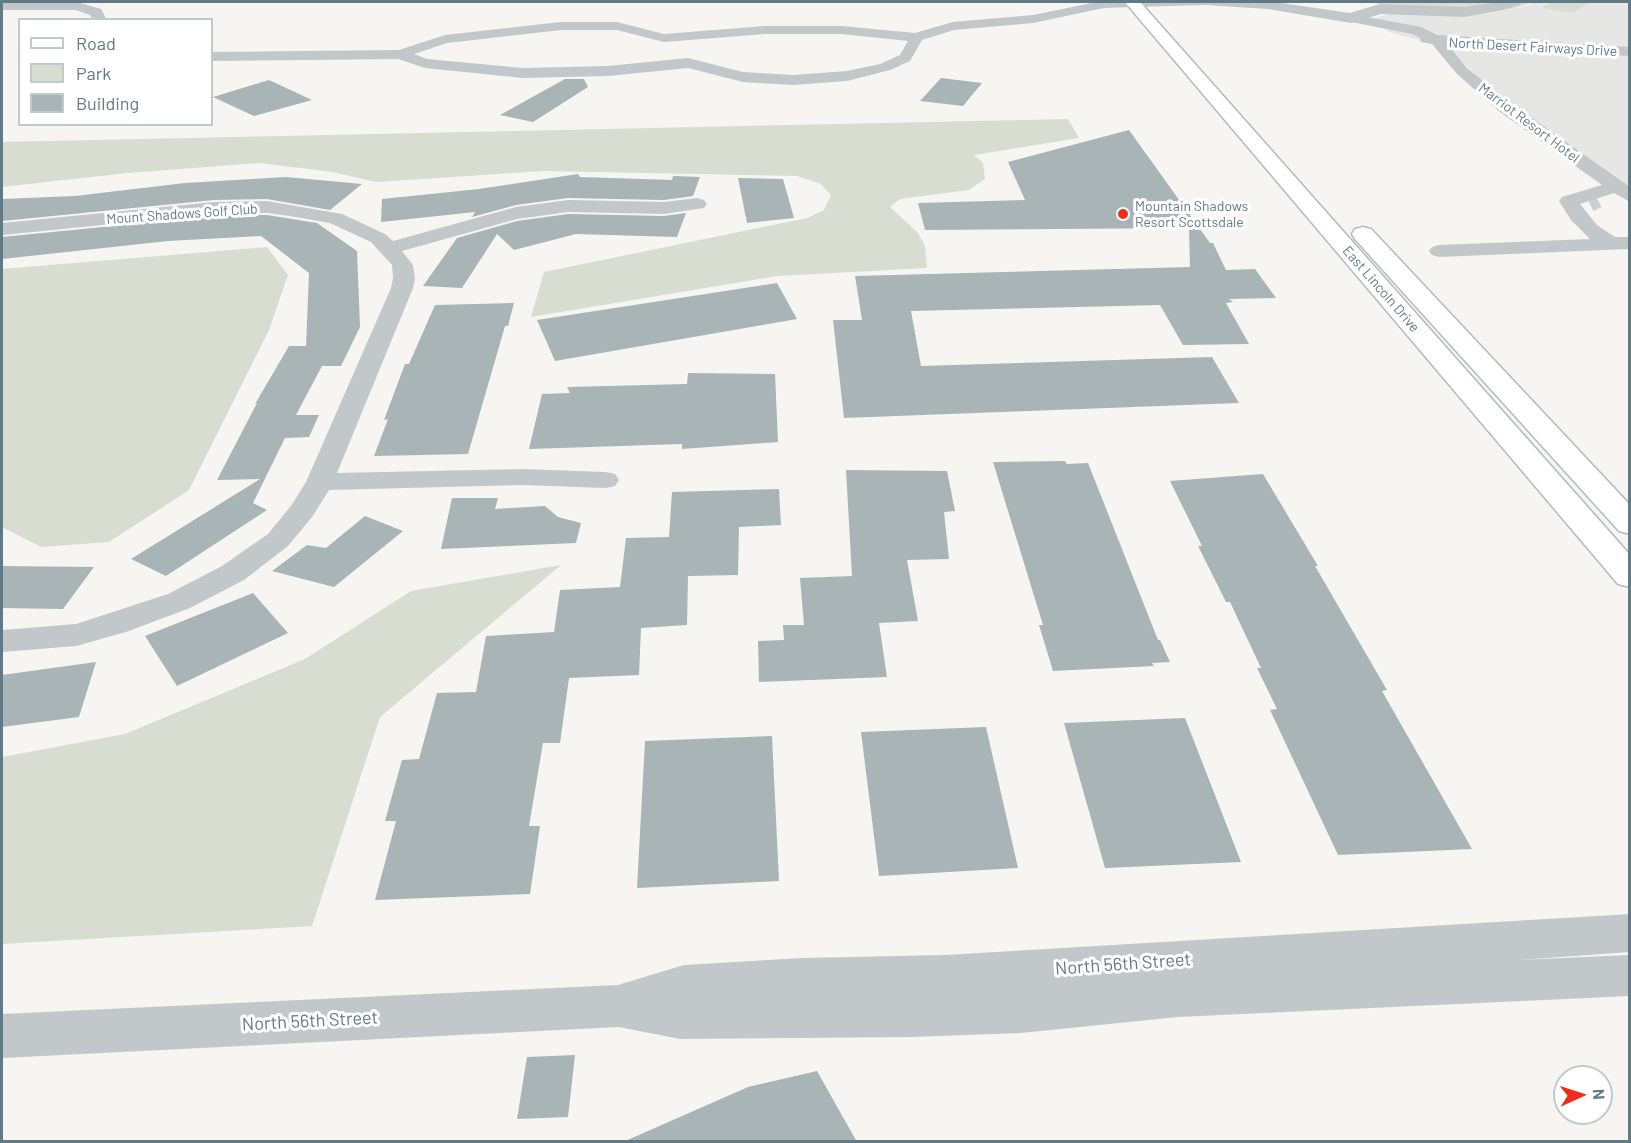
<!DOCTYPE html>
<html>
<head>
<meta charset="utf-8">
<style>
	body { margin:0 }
	#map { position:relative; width:1631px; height:1143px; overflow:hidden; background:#f6f5f1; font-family:Barlow,sans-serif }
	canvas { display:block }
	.frame { position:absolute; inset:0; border:3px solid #627a85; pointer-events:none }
	.legend { position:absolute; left:18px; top:18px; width:195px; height:108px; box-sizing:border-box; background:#fff; border:2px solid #c0cace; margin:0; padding:8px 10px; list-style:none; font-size:18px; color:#627a85 }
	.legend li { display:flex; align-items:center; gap:12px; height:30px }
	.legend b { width:30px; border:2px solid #c0cace }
	.north { position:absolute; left:1553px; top:1065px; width:60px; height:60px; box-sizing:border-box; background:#fff; border:2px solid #c0cace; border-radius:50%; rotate:87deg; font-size:16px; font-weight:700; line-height:24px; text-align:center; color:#627a85 }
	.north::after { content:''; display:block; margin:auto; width:21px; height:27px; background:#ef2c18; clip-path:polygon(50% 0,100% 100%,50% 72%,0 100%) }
</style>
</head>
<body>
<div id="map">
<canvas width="1631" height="1143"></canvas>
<div class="frame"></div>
<ul class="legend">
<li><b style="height:8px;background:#fff"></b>Road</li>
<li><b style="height:16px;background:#d8ddd2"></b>Park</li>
<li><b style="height:16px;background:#a9b4b7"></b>Building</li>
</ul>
<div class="north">N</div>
</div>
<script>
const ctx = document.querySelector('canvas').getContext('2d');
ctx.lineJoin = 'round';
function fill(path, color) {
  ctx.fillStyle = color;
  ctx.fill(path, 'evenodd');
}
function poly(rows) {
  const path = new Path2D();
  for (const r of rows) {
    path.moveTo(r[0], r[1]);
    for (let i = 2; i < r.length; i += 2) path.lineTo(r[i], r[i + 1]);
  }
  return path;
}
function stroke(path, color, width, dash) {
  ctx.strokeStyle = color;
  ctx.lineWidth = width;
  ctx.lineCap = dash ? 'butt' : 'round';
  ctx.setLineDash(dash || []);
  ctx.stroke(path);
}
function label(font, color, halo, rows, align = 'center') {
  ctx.font = font + ' Barlow,sans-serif';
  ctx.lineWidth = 6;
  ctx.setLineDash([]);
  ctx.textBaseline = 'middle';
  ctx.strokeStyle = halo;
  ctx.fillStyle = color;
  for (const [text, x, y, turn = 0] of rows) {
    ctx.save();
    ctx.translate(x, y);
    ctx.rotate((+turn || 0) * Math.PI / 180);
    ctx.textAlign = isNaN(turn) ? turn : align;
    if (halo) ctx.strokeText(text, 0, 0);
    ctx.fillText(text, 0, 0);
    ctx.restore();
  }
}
const built = poly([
	[1535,2,1629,2,1629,187,1497,95,1449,49,1389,32,1373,19,1394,12,1487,14,1530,5]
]);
const green = poly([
	[1373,2,1535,2,1507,10,1464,15,1402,13],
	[1551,2,1589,2,1573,13,1542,8],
	[1068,119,1079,138,974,155,983,163,985,179,969,190,900,199,890,207,918,233,925,246,927,268,777,276,531,317,544,272,807,218,824,210,831,195,821,184,797,176,544,171,376,182,333,172,259,163,128,173,2,187,2,142],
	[267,247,288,275,269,330,189,490,109,542,41,547,2,527,2,269],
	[561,565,380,717,312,926,2,944,2,757,125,734,305,659,411,591]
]);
const building = poly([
	[941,78,982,83,963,106,920,101],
	[565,79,584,79,588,87,533,122,500,115],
	[269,80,312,100,254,116,213,97],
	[1129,130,1210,243,1213,243,1226,270,1255,269,1276,298,1229,299,1233,302,1226,303,1249,344,1183,345,1160,305,911,311,921,366,1212,357,1239,403,844,418,833,320,862,320,855,276,1190,267,1189,228,925,230,918,203,1025,200,1008,162],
	[578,174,580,177,672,180,673,176,700,177,693,196,664,200,568,198,516,205,472,217,475,212,381,222,382,199,479,189],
	[286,177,362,184,330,210,267,199,214,200,2,221,2,199,75,196,185,183],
	[738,178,783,179,794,218,747,223],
	[686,213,677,237,576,234,514,250,497,234,462,288,423,286,457,238,517,221,568,214,664,216],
	[267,215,317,223,357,251,360,327,341,366,322,366,296,415,319,415,309,437,285,438,253,503,267,510,166,576,131,559,260,479,217,480,257,403,255,404,289,346,306,346,309,273,261,236,168,241,2,259,2,237,214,216],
	[777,283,797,319,555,361,537,320],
	[514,303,508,326,505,326,468,454,374,456,388,419,384,420,405,364,409,364,435,305],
	[688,373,775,374,778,442,682,449,682,444,529,449,542,394,570,393,567,387,687,384],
	[1065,461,1067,464,1088,463,1158,640,1160,640,1170,662,1152,663,1154,666,1053,671,1039,625,1043,625,993,462],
	[846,470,947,471,955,511,944,512,949,559,907,560,918,621,879,623,887,677,759,682,758,641,784,640,783,625,804,625,800,578,852,576],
	[1263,474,1318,566,1315,566,1387,690,1382,691,1472,849,1338,855,1270,710,1277,709,1257,668,1261,668,1230,602,1226,602,1198,546,1202,546,1170,481],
	[779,489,781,525,739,527,738,575,688,576,687,625,641,628,639,675,569,678,560,743,543,743,529,826,540,826,530,894,375,900,396,821,385,821,402,760,419,759,437,693,476,692,486,636,554,632,560,590,620,587,626,538,669,537,672,492],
	[452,498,498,498,495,509,545,506,558,517,581,523,576,543,441,549],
	[365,516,403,531,334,587,272,571,307,545,326,548],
	[2,566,94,567,63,609,2,608],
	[253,593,288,633,177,686,145,636],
	[96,662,79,717,2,727,2,675],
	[1185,718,1241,862,1105,868,1064,723],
	[986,727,1018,868,879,876,861,732],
	[772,736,779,881,637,888,645,741],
	[575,1055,568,1117,517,1119,527,1057],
	[817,1071,857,1142,623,1142,748,1087]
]);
const minorTunnel = poly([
	[1589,202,1597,198]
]);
const minor = poly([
	[2,2,77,2,101,9,107,20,93,20,90,15,76,10,2,10,2,2],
	[1097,2,1140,3,1133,7,1104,8,1033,23,954,30,922,40,910,61,890,70,847,81,793,85,743,82,688,68,608,76,523,78,425,68,398,59,212,61,212,52,399,50,445,35,561,22,617,22,664,34,765,26,842,26,915,33,953,22,1033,15,1097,2],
	[561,30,617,30,664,42,765,34,842,34,908,41,900,55,880,64,847,71,793,75,743,72,688,58,608,66,523,68,427,59,414,54,447,43,561,30],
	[1351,14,1421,27,1437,35,1630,47,1630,56,1448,45,1467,68,1512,104,1630,187,1630,202,1614,193,1580,204,1597,225,1615,237,1630,237,1630,249,1439,257,1432,255,1429,251,1432,247,1439,245,1590,239,1571,220,1559,201,1562,197,1602,185,1500,112,1457,74,1432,44,1421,42,1420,38,1412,34,1346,21,1344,18,1351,14],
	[697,198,704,200,707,204,704,208,664,214,568,212,517,219,402,251,413,265,415,278,413,288,337,473,523,469,605,472,615,474,619,480,615,486,605,488,523,485,329,490,312,517,288,546,244,580,190,608,126,632,76,646,2,652,2,630,76,624,168,594,222,566,268,534,291,506,306,482,391,288,393,278,392,265,371,242,330,223,290,216,267,213,214,214,2,235,2,223,214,202,267,201,342,214,385,234,393,241,516,207,568,200,664,202,697,198]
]);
const tertiary = poly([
	[1127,2,1274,2,1350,13,1380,4,1464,7,1499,2,1521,2,1519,5,1498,11,1464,17,1381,14,1351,23,1268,9,1205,5,1133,7,1128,6,1127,2],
	[1630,914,1630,952,1518,960,1630,955,1630,996,1178,1017,1021,1033,911,1037,680,1039,619,1027,2,1058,2,1014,618,985,684,965,802,958,946,955,1630,914]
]);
const secondary = poly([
	[1125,2,1140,2,1630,555,1630,587,1618,584,1125,2],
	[1363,227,1371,229,1630,505,1630,534,1619,531,1355,239,1352,234,1355,229,1363,227]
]);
const markers = [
	[1123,214,6,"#ef2c18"]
];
const farStreetnames = [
	["North Desert Fairways Drive",1533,47,3],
	["Marriot Resort Hotel",1529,123,37],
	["Mount Shadows Golf Club",182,214,-4],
	["East Lincoln Drive",1381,289,49]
];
const farPoinames = [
	["Mountain Shadows",1135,206],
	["Resort Scottsdale",1135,222]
];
const nearStreetnames = [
	["North 56th Street",1123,964,-4],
	["North 56th Street",310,1021,-3]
];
fill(built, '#e6e7e5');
fill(green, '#d8ddd2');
fill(building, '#a9b4b7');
stroke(minorTunnel, '#cad0d1', 20, [20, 10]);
stroke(secondary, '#b4bbbe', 3);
fill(minor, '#c2c7ca');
fill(tertiary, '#c2c7ca');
fill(secondary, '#fff');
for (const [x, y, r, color] of markers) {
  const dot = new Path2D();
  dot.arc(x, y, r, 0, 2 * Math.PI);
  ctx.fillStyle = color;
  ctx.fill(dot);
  stroke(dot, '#fff', 2);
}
label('14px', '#627a85', '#fff', farStreetnames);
label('14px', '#627a85', '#fff', farPoinames, 'left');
label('18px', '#627a85', '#fff', nearStreetnames);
</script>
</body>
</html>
